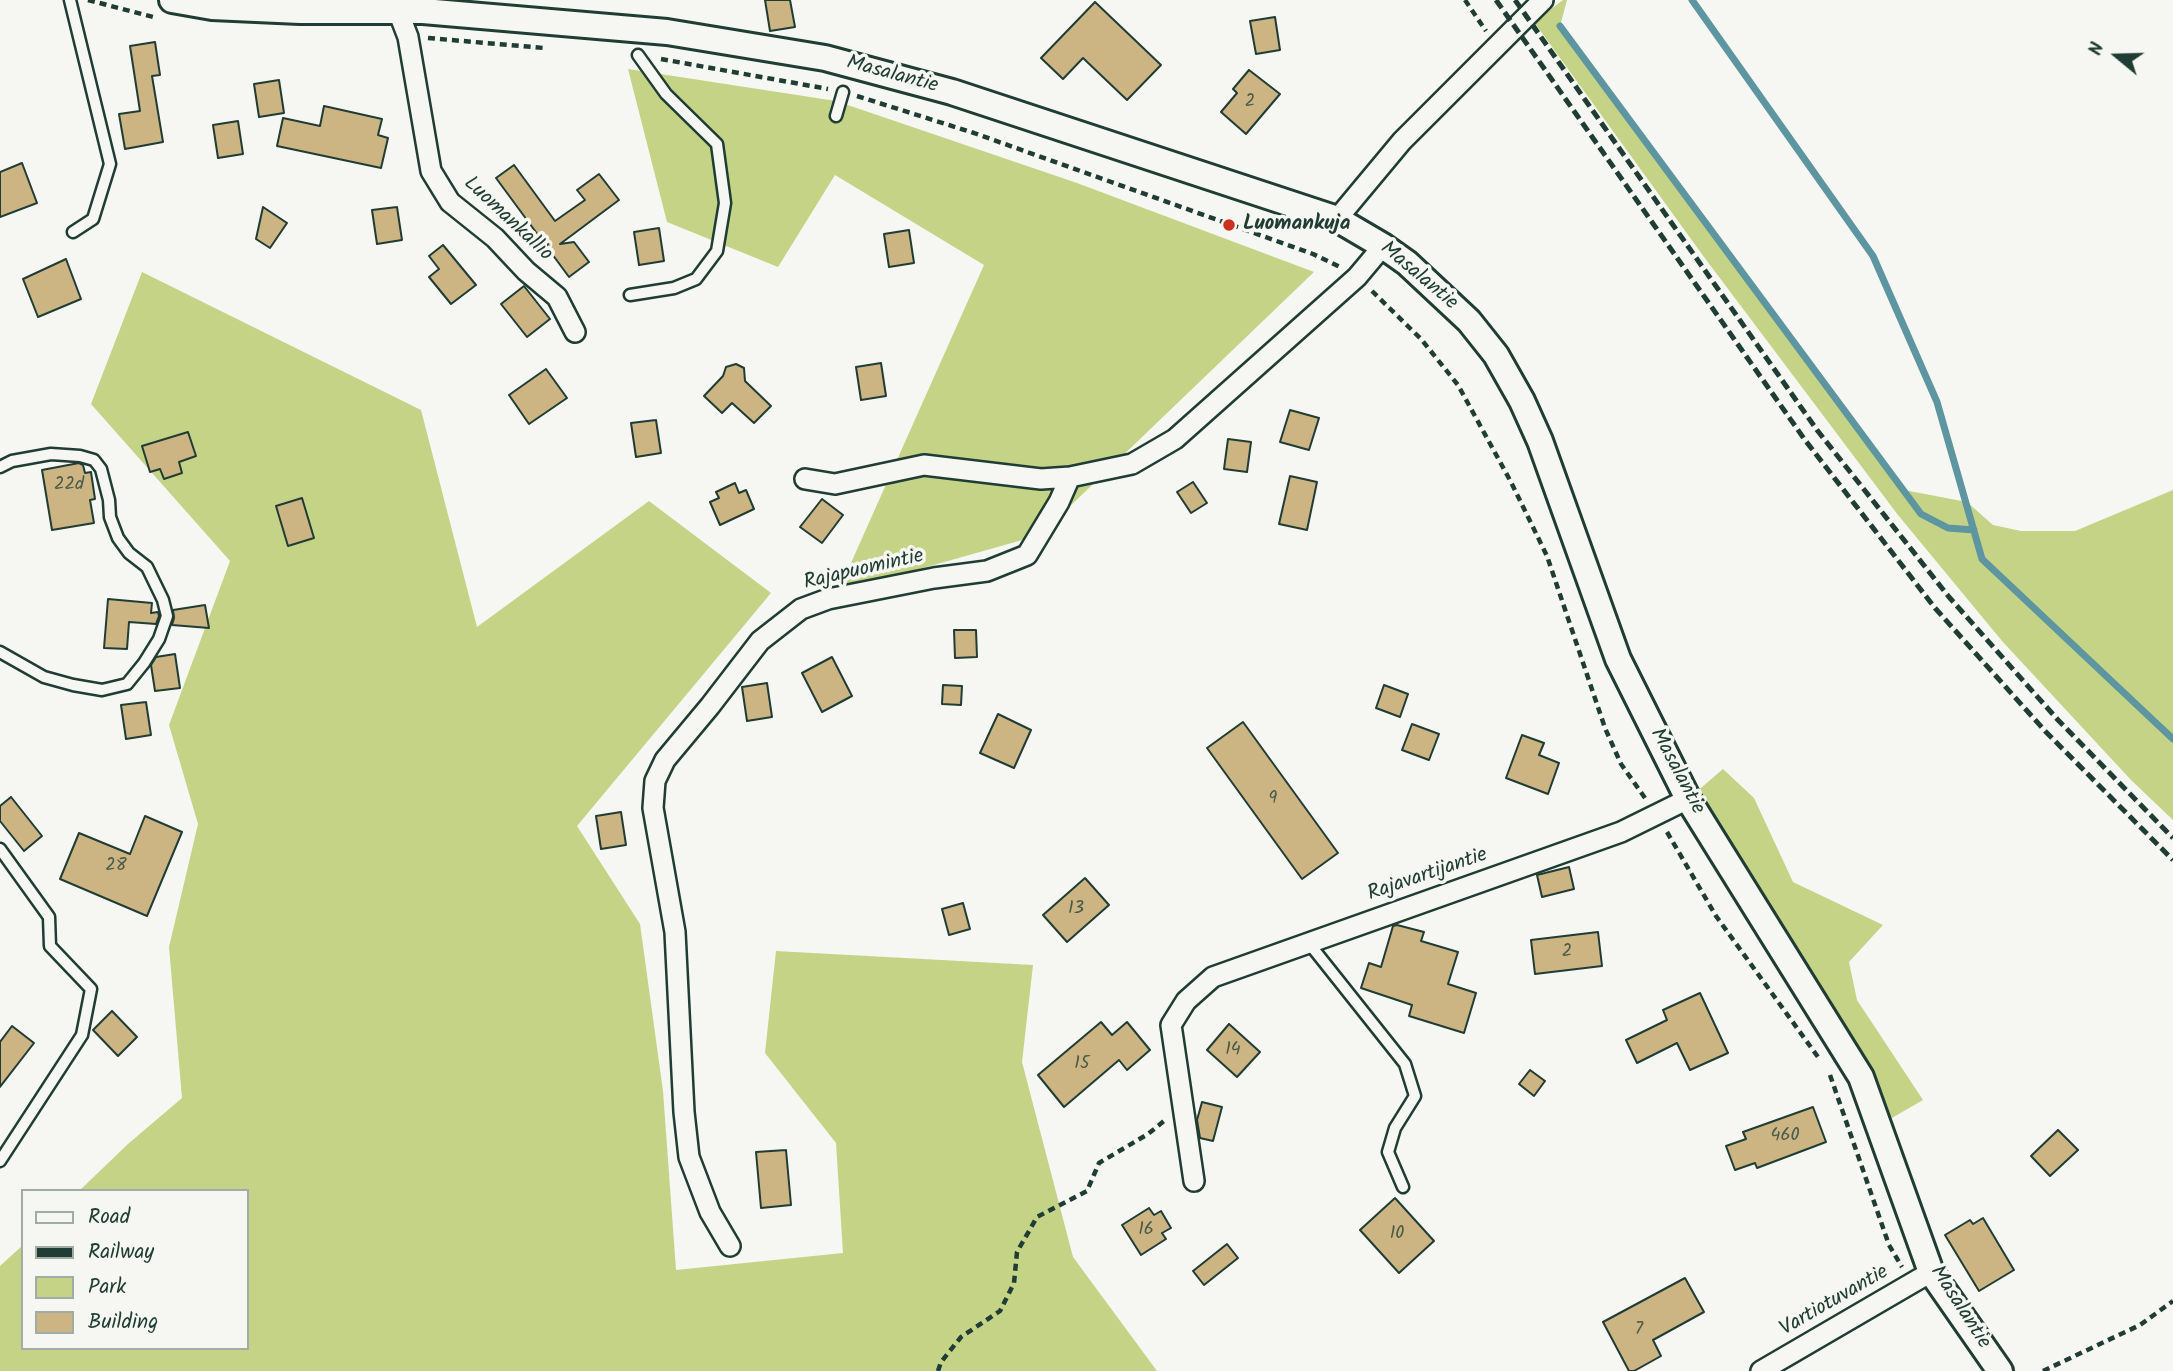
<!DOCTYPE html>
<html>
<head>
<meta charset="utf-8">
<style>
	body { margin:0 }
	#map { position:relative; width:2173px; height:1371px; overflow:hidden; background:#f6f6f2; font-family:Kalam,sans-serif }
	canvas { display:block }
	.legend { position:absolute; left:21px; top:1189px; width:228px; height:161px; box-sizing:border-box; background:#f6f6f2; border:2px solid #a0aca6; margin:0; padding:9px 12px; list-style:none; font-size:21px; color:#1f3d34 }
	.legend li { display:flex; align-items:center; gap:14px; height:35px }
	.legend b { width:35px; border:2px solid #a0aca6 }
	.north { position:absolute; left:2082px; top:21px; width:70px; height:70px; -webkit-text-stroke:5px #f6f6f2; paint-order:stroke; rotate:289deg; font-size:19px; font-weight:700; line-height:28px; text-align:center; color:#1f3d34 }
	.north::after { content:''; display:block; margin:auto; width:24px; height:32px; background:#1f3d34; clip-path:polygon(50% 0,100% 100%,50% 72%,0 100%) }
</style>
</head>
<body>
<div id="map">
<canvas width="2173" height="1371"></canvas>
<ul class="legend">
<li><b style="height:9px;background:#f6f6f2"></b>Road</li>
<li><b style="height:9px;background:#1f3d34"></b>Railway</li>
<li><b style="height:19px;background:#c5d386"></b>Park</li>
<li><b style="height:19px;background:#ccb483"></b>Building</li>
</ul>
<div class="north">N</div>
</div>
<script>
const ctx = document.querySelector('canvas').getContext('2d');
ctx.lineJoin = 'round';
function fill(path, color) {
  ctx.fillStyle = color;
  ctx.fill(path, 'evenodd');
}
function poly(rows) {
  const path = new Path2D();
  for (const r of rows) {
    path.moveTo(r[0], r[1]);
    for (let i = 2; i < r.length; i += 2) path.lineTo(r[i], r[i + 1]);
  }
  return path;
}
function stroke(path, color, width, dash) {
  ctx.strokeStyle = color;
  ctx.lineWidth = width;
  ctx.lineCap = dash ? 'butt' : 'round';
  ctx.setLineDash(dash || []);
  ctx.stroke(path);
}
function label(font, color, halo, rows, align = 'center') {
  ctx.font = font + ' Kalam,sans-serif';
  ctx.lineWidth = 7;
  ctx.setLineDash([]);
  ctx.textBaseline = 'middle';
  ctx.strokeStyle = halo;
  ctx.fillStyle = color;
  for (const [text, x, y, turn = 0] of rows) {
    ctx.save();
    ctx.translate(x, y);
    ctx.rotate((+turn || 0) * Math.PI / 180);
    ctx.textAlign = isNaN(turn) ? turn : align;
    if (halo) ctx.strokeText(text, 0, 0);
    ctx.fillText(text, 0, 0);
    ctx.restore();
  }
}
const green = poly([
	[1563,0,1567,0,1560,26,1904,490,1967,502,1993,525,2021,531,2075,531,2173,490,2173,820,2131,780,2002,641,1898,515,1704,257,1534,22],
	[628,69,836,101,1077,183,1314,272,1040,535,838,592,984,265,835,175,778,267,667,222],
	[142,272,421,410,477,627,649,501,771,593,577,826,640,924,663,1091,676,1270,843,1253,836,1143,765,1053,776,951,1033,965,1022,1062,1073,1257,1157,1371,0,1371,0,1266,23,1245,23,1348,247,1348,247,1191,79,1191,128,1144,182,1098,169,947,198,824,169,725,230,561,91,404],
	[1723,769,1754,798,1793,882,1883,925,1849,962,1857,1000,1923,1100,1878,1126,1688,799]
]);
const stream = poly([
	[1692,0,1873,256,1937,402,1982,559,2173,739],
	[1560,26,1921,514,1948,528,1974,530]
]);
const building = poly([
	[765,0,790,0,795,27,770,31,765,0],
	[1095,2,1161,65,1127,100,1083,58,1063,79,1041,58,1095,2],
	[1275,17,1280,50,1256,54,1250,21,1275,17],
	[155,42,160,75,152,76,163,142,125,149,119,114,140,111,130,46,155,42],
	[1249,70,1280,94,1246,134,1221,112,1237,93,1233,89,1249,70],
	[279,80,284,113,259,117,254,84,279,80],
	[324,106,382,119,378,135,388,138,381,168,277,146,283,118,320,126,324,106],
	[238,121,243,154,218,158,213,125,238,121],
	[22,163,37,203,0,217,0,172,22,163],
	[514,165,555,221,585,200,577,190,599,174,619,200,560,244,574,242,589,262,569,277,496,178,514,165],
	[263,207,287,223,270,248,256,239,263,207],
	[397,207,402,240,377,244,372,210,397,207],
	[659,228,664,261,639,265,634,232,659,228],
	[909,230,914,263,889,267,884,234,909,230],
	[443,245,476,285,451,304,429,277,439,269,429,256,443,245],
	[66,259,81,299,38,317,23,279,66,259],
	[524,286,550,319,527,337,501,304,524,286],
	[881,363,886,396,861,400,856,367,881,363],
	[736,364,744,368,745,381,771,406,754,423,732,403,722,413,704,396,723,376,726,367,736,364],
	[546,369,567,398,529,424,509,395,546,369],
	[1290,410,1319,418,1309,450,1280,442,1290,410],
	[656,420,661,453,636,457,631,423,656,420],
	[188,432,196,456,179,462,182,473,164,479,160,469,150,472,142,446,188,432],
	[1228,439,1251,442,1247,472,1224,469,1228,439],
	[79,463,83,465,85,473,91,472,95,499,90,500,94,523,52,530,42,470,79,463],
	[1290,476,1317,482,1307,530,1279,524,1290,476],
	[1193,482,1207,503,1191,513,1177,492,1193,482],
	[735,483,739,493,746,490,754,509,720,525,710,502,719,498,716,492,735,483],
	[302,498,314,538,288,546,276,506,302,498],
	[822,499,843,515,822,543,800,527,822,499],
	[108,599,152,603,151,613,158,612,159,616,156,624,129,622,127,649,104,648,108,599],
	[205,605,209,628,172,625,174,618,173,610,205,605],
	[954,630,976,630,977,657,955,658,954,630],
	[175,654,180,688,155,691,151,665,156,657,175,654],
	[832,657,852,696,822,712,802,673,832,657],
	[767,683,772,717,747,721,742,687,767,683],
	[943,685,962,686,961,705,942,704,943,685],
	[1384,685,1408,694,1400,717,1376,708,1384,685],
	[146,702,151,735,126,739,121,705,146,702],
	[998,714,1031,730,1014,768,980,753,998,714],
	[1243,722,1338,853,1302,879,1207,748,1243,722],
	[1412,724,1439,734,1429,760,1402,750,1412,724],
	[1522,735,1544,743,1539,755,1559,763,1548,794,1506,778,1522,735],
	[11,797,42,836,24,851,0,821,0,806,11,797],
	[621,812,626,845,601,849,596,816,621,812],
	[145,816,182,832,147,916,60,879,79,833,130,854,145,816],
	[1569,867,1574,889,1542,897,1537,875,1569,867],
	[1085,878,1109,905,1067,942,1043,915,1085,878],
	[963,903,970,929,949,935,942,909,963,903],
	[1397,925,1424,932,1421,941,1458,952,1448,984,1476,993,1464,1033,1409,1016,1412,1005,1361,988,1369,963,1381,967,1393,926,1397,925],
	[1598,932,1602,966,1535,974,1531,940,1598,932],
	[1700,993,1728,1053,1690,1070,1677,1043,1637,1063,1626,1040,1667,1020,1663,1010,1700,993],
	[112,1011,137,1037,118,1056,93,1030,112,1011],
	[1101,1022,1112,1035,1127,1022,1150,1050,1127,1070,1119,1060,1064,1107,1038,1075,1101,1022],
	[1229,1024,1260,1052,1237,1077,1207,1050,1229,1024],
	[12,1026,34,1043,0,1087,0,1042,12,1026],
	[1530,1070,1545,1081,1534,1096,1519,1084,1530,1070],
	[1202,1102,1222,1107,1213,1141,1200,1138,1197,1120,1202,1102],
	[1813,1107,1826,1142,1757,1168,1755,1163,1735,1170,1726,1146,1746,1139,1743,1132,1813,1107],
	[2058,1130,2078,1150,2050,1176,2031,1156,2058,1130],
	[786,1150,791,1205,761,1208,756,1152,786,1150],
	[1395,1198,1434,1241,1399,1273,1360,1230,1395,1198],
	[1149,1208,1154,1215,1161,1211,1171,1228,1162,1233,1166,1239,1141,1255,1122,1225,1149,1208],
	[1983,1218,2014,1270,1979,1291,1945,1235,1970,1220,1973,1224,1983,1218],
	[1227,1244,1238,1258,1204,1285,1193,1271,1227,1244],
	[1685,1278,1704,1312,1653,1340,1661,1356,1634,1371,1629,1371,1603,1322,1685,1278]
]);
const path = poly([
	[88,0,157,18],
	[1465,0,1486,31],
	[428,38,544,48],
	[661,59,828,89],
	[857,96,974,133,1313,254,1340,267],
	[1372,291,1421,339,1458,385,1511,482,1547,556,1605,728,1621,764,1645,798],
	[1667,832,1716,916,1818,1057],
	[1830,1075,1889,1245,1902,1267],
	[938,1371,941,1362,961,1337,1000,1311,1014,1283,1017,1252,1037,1217,1087,1191,1099,1163,1148,1134,1164,1121],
	[2043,1371,2140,1325,2173,1301]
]);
const service = poly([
	[70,0,110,164,93,219,73,232],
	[836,116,843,92],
	[630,295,674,288,696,279,717,251,725,203,717,144,666,94,638,55],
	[0,467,12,461,51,454,80,456,94,460,101,469,109,500,110,517,118,538,129,553,147,567,163,600,167,616,159,639,144,663,127,684,102,690,73,685,44,677,0,652],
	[0,849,49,917,50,946,91,989,82,1035,0,1161],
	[1308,942,1405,1064,1415,1096,1395,1128,1388,1152,1403,1187]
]);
const minor = poly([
	[398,11,408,37,431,171,450,202,495,238,526,271,557,297,575,332],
	[1337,219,1402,141,1543,0],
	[805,479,835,484,924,465,1041,479,1070,477],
	[1194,1181,1171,1025,1186,1001,1213,977,1621,832,1688,799],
	[730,1246,710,1212,689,1157,684,1112,675,932,653,808,655,781,665,760,710,706,760,641,801,609,828,599,934,578,987,571,1027,555,1059,502,1070,477,1132,464,1175,439,1357,277,1383,246],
	[1761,1371,1931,1272]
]);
const tertiary = poly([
	[172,0,212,7,300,11,423,11,667,32,825,58,952,92,1337,219,1383,246,1407,263,1469,321,1496,355,1522,401,1540,441,1618,659,1688,799,1861,1077,1931,1272,2000,1371]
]);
const rail = poly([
	[1496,0,1805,440,1935,608,2046,732,2173,860],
	[1515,0,1817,430,1949,597,2058,720,2173,838]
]);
const markers = [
	[1229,225,7,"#c8321e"]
];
const numberNames = [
	["2",1250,103],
	["22d",69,486],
	["9",1273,800],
	["28",116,867],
	["13",1076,910],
	["2",1567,953],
	["14",1233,1051],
	["15",1082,1065],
	["460",1785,1137],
	["16",1146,1231],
	["10",1397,1235],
	["7",1639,1331]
];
const streetNames = [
	["Masalantie",892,76,15],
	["Luomankallio",507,220,43],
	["Masalantie",1418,277,40],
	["Rajapuomintie",864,571,-13],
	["Masalantie",1676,772,62],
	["Rajavartijantie",1428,876,-19],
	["Vartiotuvantie",1835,1302,-30],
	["Masalantie",1959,1308,57]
];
const poiNames = [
	["Luomankuja",1243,225]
];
fill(green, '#c5d386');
stroke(stream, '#5d95a0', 7);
fill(building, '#ccb483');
stroke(building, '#1f3d34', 2);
stroke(service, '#1f3d34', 15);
stroke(minor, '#1f3d34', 24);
stroke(tertiary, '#1f3d34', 30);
stroke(path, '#1f3d34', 4.5, [7, 5]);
stroke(service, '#f6f6f2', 10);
stroke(minor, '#f6f6f2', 19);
stroke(tertiary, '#f6f6f2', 24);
stroke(rail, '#1f3d34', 5, [10, 5]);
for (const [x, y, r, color] of markers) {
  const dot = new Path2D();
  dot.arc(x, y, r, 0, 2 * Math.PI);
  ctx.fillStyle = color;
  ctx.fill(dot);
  stroke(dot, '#f6f6f2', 2.5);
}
label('18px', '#4a5b48', null, numberNames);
label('21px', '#1f3d34', '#f6f6f2', streetNames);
label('bold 21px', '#1f3d34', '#f6f6f2', poiNames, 'left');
</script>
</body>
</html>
